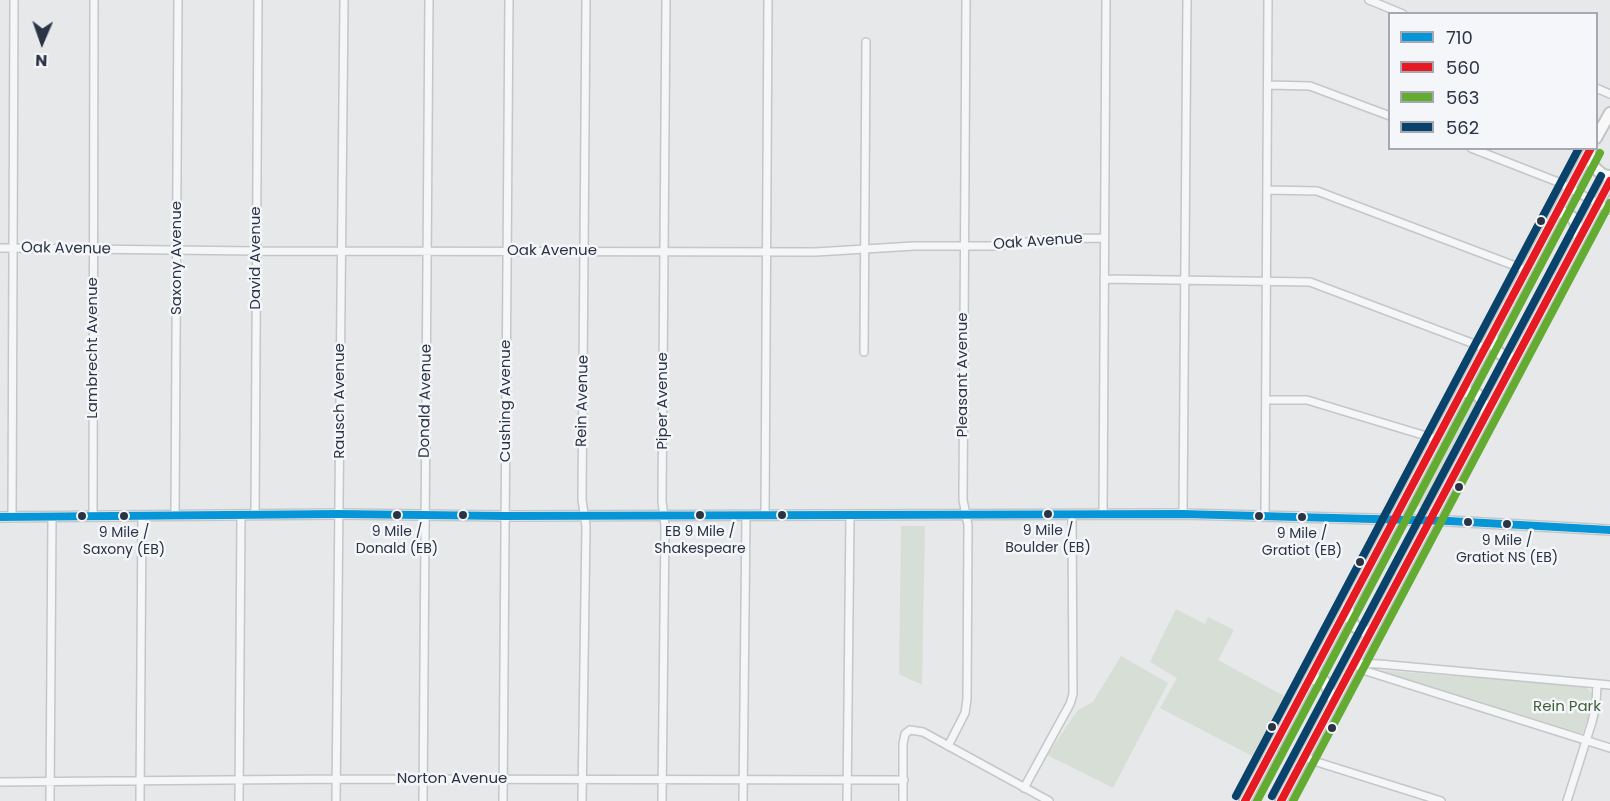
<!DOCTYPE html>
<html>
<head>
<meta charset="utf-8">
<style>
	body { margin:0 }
	#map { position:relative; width:1610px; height:801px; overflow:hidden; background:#e6e8ea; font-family:Poppins,sans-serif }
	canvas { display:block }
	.legend { position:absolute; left:1388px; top:12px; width:210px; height:138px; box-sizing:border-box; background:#f4f6f9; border:2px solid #a4a8b1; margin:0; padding:8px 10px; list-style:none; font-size:18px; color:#2b3445 }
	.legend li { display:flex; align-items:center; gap:12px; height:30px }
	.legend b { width:30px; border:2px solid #a4a8b1 }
	.north { position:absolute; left:12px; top:12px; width:60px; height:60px; -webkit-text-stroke:4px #f4f6f9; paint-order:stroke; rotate:182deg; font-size:16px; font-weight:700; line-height:24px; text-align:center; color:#2b3445 }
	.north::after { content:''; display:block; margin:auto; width:21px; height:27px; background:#2b3445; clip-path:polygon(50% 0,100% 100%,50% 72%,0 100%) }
</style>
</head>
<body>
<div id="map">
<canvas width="1610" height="801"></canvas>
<ul class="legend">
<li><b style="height:8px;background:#0696d7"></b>710</li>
<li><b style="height:8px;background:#e51a23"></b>560</li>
<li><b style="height:8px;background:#63ab31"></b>563</li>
<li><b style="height:8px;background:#09426a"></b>562</li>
</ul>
<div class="north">N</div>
</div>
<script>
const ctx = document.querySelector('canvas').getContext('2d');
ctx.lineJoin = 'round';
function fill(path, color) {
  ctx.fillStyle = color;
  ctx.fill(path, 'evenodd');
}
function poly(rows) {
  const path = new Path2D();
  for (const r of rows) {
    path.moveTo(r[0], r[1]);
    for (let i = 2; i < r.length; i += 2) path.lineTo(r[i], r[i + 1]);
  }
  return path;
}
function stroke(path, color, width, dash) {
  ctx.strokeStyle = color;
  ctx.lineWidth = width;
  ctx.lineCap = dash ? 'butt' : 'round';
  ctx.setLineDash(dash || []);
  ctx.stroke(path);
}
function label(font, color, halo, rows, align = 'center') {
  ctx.font = font + ' Poppins,sans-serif';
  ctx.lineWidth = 5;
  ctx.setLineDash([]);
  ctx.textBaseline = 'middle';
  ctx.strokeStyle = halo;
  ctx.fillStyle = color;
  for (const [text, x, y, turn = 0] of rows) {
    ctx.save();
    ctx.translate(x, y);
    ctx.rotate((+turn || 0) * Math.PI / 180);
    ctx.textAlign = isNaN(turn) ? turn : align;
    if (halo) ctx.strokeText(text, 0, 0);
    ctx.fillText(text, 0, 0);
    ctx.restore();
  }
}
const green = poly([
	[1469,396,1476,401,1477,413,1438,487,1431,506,1429,507,1410,506,1464,399],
	[901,526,925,526,922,685,899,674],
	[1176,609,1205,624,1208,617,1234,630,1218,660,1284,696,1252,756,1160,708,1177,678,1150,662],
	[1121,656,1168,683,1113,788,1047,755,1078,710,1093,702],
	[1377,670,1585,686,1592,693,1590,712,1583,732,1581,734]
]);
const street = poly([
	[1369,0,1403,14],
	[1268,85,1310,86,1390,116],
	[1596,88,1610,94],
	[1471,148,1558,182,1610,210],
	[1269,190,1317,191,1526,270],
	[0,248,256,251,816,252,914,246,998,246,1049,239,1104,238],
	[1104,279,1310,282,1485,348],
	[864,352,866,42],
	[1267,400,1307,400,1436,439],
	[1103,514,1106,0],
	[1183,514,1187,0],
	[255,515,258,0],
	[765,515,768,0],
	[1265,515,1268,0],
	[93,516,94,0],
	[175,516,178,0],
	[12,517,14,0],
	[1354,663,1366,671,1610,748],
	[1354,663,1379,664,1610,685],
	[948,746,965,713,967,699,968,525,963,500,966,0],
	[1304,756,1317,762,1441,801],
	[0,782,337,779,904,780],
	[1024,788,1070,704,1073,694,1072,514],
	[50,801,52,517],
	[140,801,142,516],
	[239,801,241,516],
	[336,801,344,0],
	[423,801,429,0],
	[503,801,509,0],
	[582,801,586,526,582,500,586,0],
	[662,801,665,526,662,501,666,0],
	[743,801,746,515],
	[847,801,850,515],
	[903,801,903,744,905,734,910,730,923,732,1049,801],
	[1567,801,1592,722,1596,705,1597,684]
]);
const secondary = poly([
	[0,517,339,514,506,516,1183,514,1449,521,1610,530]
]);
const primary = poly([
	[1596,138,1610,113],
	[1590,151,1590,159,1595,168,1603,175,1610,176],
	[1557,212,1566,213,1573,218,1577,226,1579,239],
	[1492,334,1493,343,1498,352,1505,357,1516,358],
	[1462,391,1477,394,1482,400,1486,414],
	[1348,606,1349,616,1354,626,1362,631,1371,632],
	[1310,678,1324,681,1334,701],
	[1245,801,1591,148],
	[1281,801,1610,181]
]);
const bus1 = poly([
	[0,517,339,514,506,516,1183,514,1449,521,1610,530]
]);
const bus2 = poly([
	[1245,801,1591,148],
	[1281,801,1610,181]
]);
const bus3 = poly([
	[1257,801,1600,153],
	[1293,801,1610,203]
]);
const bus4 = poly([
	[1236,796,1579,148],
	[1272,796,1601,176]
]);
const markers = [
	[1541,221,5,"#2b3445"],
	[1459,487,5,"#2b3445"],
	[1048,514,5,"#2b3445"],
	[397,515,5,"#2b3445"],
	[463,515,5,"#2b3445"],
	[700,515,5,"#2b3445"],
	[782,515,5,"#2b3445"],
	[82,516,5,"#2b3445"],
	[124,516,5,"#2b3445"],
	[1259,516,5,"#2b3445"],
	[1302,517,5,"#2b3445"],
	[1468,522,5,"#2b3445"],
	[1507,524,5,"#2b3445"],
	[1360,562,5,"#2b3445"],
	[1272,727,5,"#2b3445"],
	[1332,728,5,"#2b3445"]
];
const busNames = [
	["9 Mile /",1048,531],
	["Boulder (EB)",1048,548],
	["9 Mile /",397,532],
	["Donald (EB)",397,549],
	["EB 9 Mile /",700,532],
	["Shakespeare",700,549],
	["9 Mile /",124,533],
	["Saxony (EB)",124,550],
	["9 Mile /",1302,534],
	["Gratiot (EB)",1302,551],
	["9 Mile /",1507,541],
	["Gratiot NS (EB)",1507,558]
];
const streetNames = [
	["Oak Avenue",1038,242,-4],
	["Oak Avenue",66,249,1],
	["Oak Avenue",552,251],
	["Saxony Avenue",177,258,-90],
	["David Avenue",256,258,-90],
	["Lambrecht Avenue",93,348,-90],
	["Pleasant Avenue",963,375,-90],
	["Rausch Avenue",340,401,-90],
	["Donald Avenue",426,401,-89],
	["Cushing Avenue",506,401,-90],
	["Rein Avenue",583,401,-89],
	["Piper Avenue",663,401,-90],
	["Norton Avenue",452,779]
];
const parkNames = [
	["Rein Park",1567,707]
];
fill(green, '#d6ded6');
stroke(street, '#c4c6c8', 10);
stroke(secondary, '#c4c6c8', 12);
stroke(primary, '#c2c5c8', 14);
stroke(street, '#f5f6f7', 7);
stroke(secondary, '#f8f8f8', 9);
stroke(primary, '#f8f8f8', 10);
stroke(bus1, '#0696d7', 8);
stroke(bus2, '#e51a23', 8);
stroke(bus3, '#63ab31', 8);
stroke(bus4, '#09426a', 8);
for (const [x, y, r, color] of markers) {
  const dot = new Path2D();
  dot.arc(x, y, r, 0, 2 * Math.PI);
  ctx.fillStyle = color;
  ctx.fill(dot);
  stroke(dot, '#f4f6f9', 2);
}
label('14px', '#2b3445', '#f4f6f9', busNames);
label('15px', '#2b3445', '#f4f6f9', streetNames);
label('15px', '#3f6138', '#f4f6f9', parkNames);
</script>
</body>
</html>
